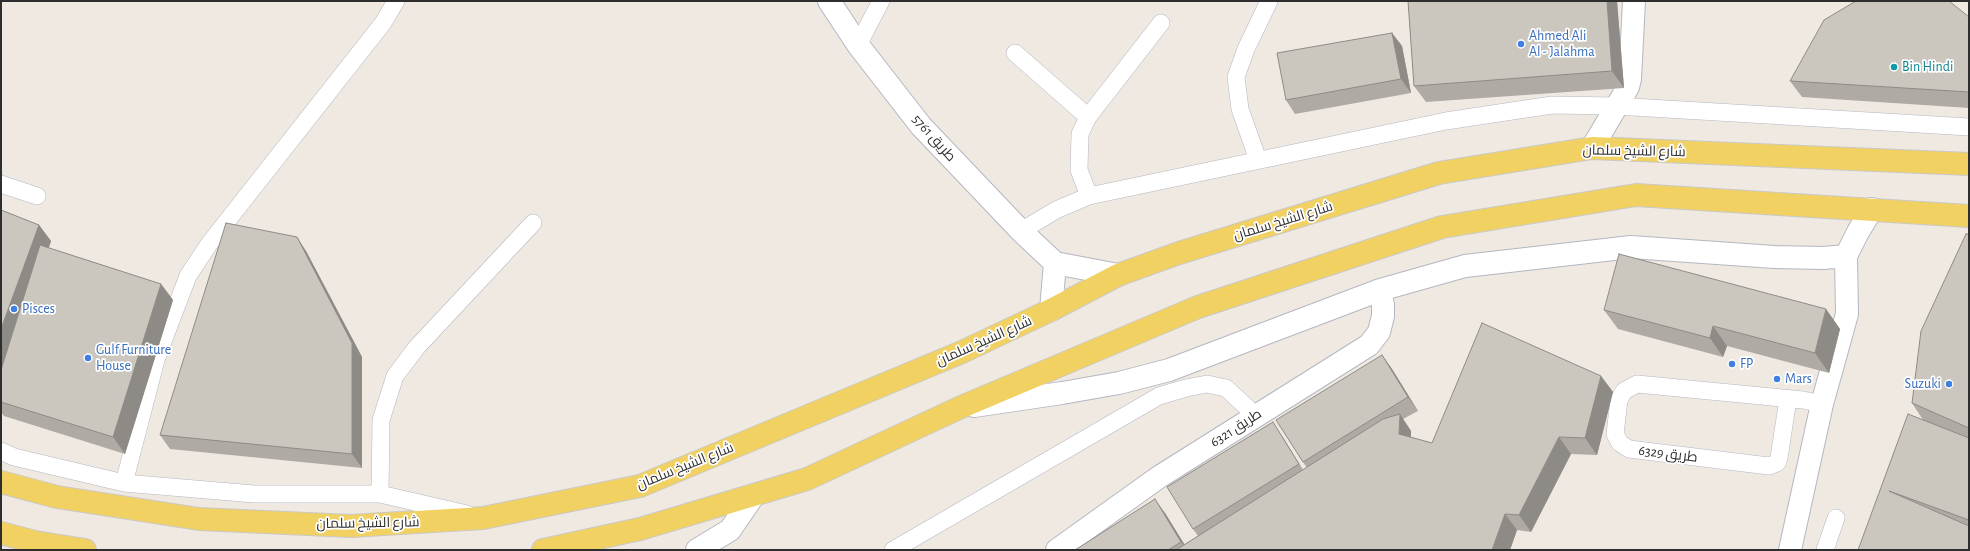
<!DOCTYPE html>
<html>
<head>
<meta charset="utf-8">
<style>
	body { margin:0 }
	#map { position:relative; width:1970px; height:551px; overflow:hidden; background:#efe9e1; font-family:"Alegreya Sans",sans-serif }
	canvas { display:block }
	.frame { position:absolute; inset:0; border:2px solid #2e2e2e; pointer-events:none }
</style>
</head>
<body>
<div id="map">
<canvas width="1970" height="551"></canvas>
<div class="frame"></div>
</div>
<script>
const ctx = document.querySelector('canvas').getContext('2d');
ctx.lineJoin = 'round';
function poly(rows) {
  const path = new Path2D();
  for (const r of rows) {
    path.moveTo(r[0], r[1]);
    for (let i = 2; i < r.length; i += 2) path.lineTo(r[i], r[i + 1]);
  }
  return path;
}
function stroke(path, color, width, dash) {
  ctx.strokeStyle = color;
  ctx.lineWidth = width;
  ctx.lineCap = dash ? 'butt' : 'round';
  ctx.setLineDash(dash || []);
  ctx.stroke(path);
}
function fill(path, color) {
  ctx.fillStyle = color;
  ctx.fill(path, 'evenodd');
}
function label(font, color, halo, rows, align = 'center') {
  ctx.font = font + ' "Alegreya Sans",Cairo,sans-serif';
  ctx.lineWidth = 3.5;
  ctx.setLineDash([]);
  ctx.textBaseline = 'middle';
  ctx.strokeStyle = halo;
  ctx.fillStyle = color;
  for (const [text, x, y, turn = 0] of rows) {
    ctx.save();
    ctx.translate(x, y);
    ctx.rotate((+turn || 0) * Math.PI / 180);
    ctx.textAlign = isNaN(turn) ? turn : align;
    if (halo) ctx.strokeText(text, 0, 0);
    ctx.fillText(text, 0, 0);
    ctx.restore();
  }
}
const lane = poly([
	[858,45,881,1],
	[1015,53,1088,117],
	[1258,160,1240,109,1236,77,1246,49,1269,1],
	[1,184,37,196],
	[1089,196,1079,170,1080,134,1088,117,1161,23],
	[1021,231,1056,210,1089,196,1446,121,1552,105,1616,106,1969,127],
	[1788,399,1779,458,1777,463,1769,466,1629,449,1620,443,1615,434,1619,400,1624,391,1637,384,1803,400,1822,404],
	[1,451,14,457,124,483,254,494,380,494,467,514],
	[124,483,156,360,188,276,209,244,383,23,396,1],
	[380,494,381,420,395,376,417,347,533,223],
	[893,550,1159,396,1186,388,1207,384,1226,388,1255,415],
	[1825,550,1836,518]
]);
const street = poly([
	[829,1,858,45,921,126,1021,231,1055,263],
	[1592,148,1628,87,1630,79,1634,1],
	[1055,263,1118,275],
	[1051,310,1055,263],
	[974,406,1062,393,1119,383,1169,370,1380,290,1465,266,1631,247,1774,257,1823,258,1846,256],
	[697,550,730,530,754,495],
	[1057,550,1159,477,1369,345,1379,332,1383,316,1383,305,1380,290],
	[1790,550,1822,404,1847,314,1846,256,1858,232,1872,209]
]);
const primary = poly([
	[1,482,57,497,199,519,351,526,483,518,640,486,962,352,1051,310,1118,275,1179,253,1439,173,1592,148,1969,164],
	[1,533,35,542,85,550],
	[543,550,640,529,807,479,959,408,1198,307,1442,227,1636,195,1969,216]
]);
const wall = poly([
	[1408,1,1617,1,1624,88,1426,102,1414,86],
	[1969,17,1969,108,1802,97,1790,81],
	[1392,33,1402,46,1411,93,1295,114,1286,100],
	[1,210,39,225,51,241,49,248,161,284,173,300,125,454,4,416,1,412],
	[1969,234,1969,550,1858,550,1923,420,1912,403],
	[306,251,362,357,362,468,170,449,160,435],
	[1826,309,1840,329,1829,373,1727,346,1723,357,1618,329,1604,310],
	[1382,355,1392,369,1418,411,1403,419,1411,431,1411,437,1432,443,1601,376,1613,392,1597,455,1571,454,1531,532,1517,530,1510,550,1075,550,1165,513,1184,545,1198,536,1193,529,1282,436,1303,470,1307,468,1303,462]
]);
const shadedWall = poly([
	[1607,1,1617,1,1624,88,1612,71],
	[1392,33,1402,46,1411,93,1401,79],
	[39,225,51,241,1,378,1,329],
	[297,237,306,251,362,357,362,468,352,454],
	[161,284,173,300,125,454,113,437],
	[1826,309,1840,329,1829,373,1815,353],
	[1713,326,1727,346,1723,357,1710,338],
	[1382,355,1392,369,1418,411,1408,397],
	[1601,376,1613,392,1597,455,1585,438],
	[1400,414,1411,431,1411,451,1399,434],
	[1273,422,1282,436,1308,478,1299,464],
	[1559,437,1571,454,1531,532,1519,515],
	[1155,499,1165,513,1188,550,1181,542],
	[1505,514,1517,530,1510,550,1492,550]
]);
const building = poly([
	[1408,1,1607,1,1612,71,1414,86,1408,1],
	[1856,1,1949,1,1969,17,1969,92,1790,81,1824,20,1856,1],
	[1392,33,1401,79,1286,100,1277,53,1392,33],
	[1,210,39,225,1,329,1,210],
	[226,223,297,237,352,343,352,454,160,435,226,223],
	[1966,234,1969,234,1969,428,1912,403,1921,331,1966,234],
	[40,245,161,284,113,437,1,402,1,370,40,245],
	[1619,254,1826,309,1815,353,1713,326,1710,338,1604,310,1619,254],
	[1482,323,1601,376,1585,438,1559,437,1519,515,1505,514,1492,550,1176,550,1383,419,1400,414,1399,434,1432,443,1482,323],
	[1382,355,1408,397,1303,462,1276,420,1382,355],
	[1908,414,1969,438,1969,520,1889,491,1969,526,1969,550,1858,550,1908,414],
	[1273,422,1299,464,1193,529,1167,487,1273,422],
	[1155,499,1181,542,1168,550,1075,550,1155,499]
]);
const markers = [
	[1521,44,4,"#3f7fe0"],
	[1894,67,4,"#0f9aa8"],
	[14,309,4,"#3f7fe0"],
	[88,358,4,"#3f7fe0"],
	[1732,364,4,"#3f7fe0"],
	[1777,379,4,"#3f7fe0"],
	[1949,384,4,"#3f7fe0"]
];
const shopNames = [
	["Ahmed Ali",1529,36],
	["Al - Jalahma",1529,52],
	["Pisces",22,309],
	["Gulf Furniture",96,350],
	["House",96,366],
	["FP",1740,364],
	["Mars",1785,379],
	["Suzuki",1941,384,"right"]
];
const cultureNames = [
	["Bin Hindi",1902,67]
];
const streetNames = [
	["طريق 5761",934,138,48],
	["شارع الشيخ سلمان",1634,151,1],
	["شارع الشيخ سلمان",1283,221,-17],
	["شارع الشيخ سلمان",984,341,-24],
	["طريق 6321",1236,428,-33],
	["طريق 6329",1668,454,7],
	["شارع الشيخ سلمان",685,466,-22],
	["شارع الشيخ سلمان",368,523,-1]
];
stroke(lane, '#b4b7c1', 18);
stroke(street, '#b4b7c1', 24);
stroke(primary, '#c9c9c9', 24);
stroke(lane, '#fff', 17);
stroke(street, '#fff', 22);
stroke(primary, '#f2d163', 22);
fill(wall, '#afaba4');
fill(shadedWall, '#8e8b86');
fill(building, '#cbc7bf');
stroke(building, '#8e8b86', 1);
for (const [x, y, r, color] of markers) {
  const dot = new Path2D();
  dot.arc(x, y, r, 0, 2 * Math.PI);
  ctx.fillStyle = color;
  ctx.fill(dot);
  stroke(dot, '#fff', 1.5);
}
label('14px', '#366cbe', '#fff', shopNames, 'left');
label('14px', '#0d838f', '#fff', cultureNames, 'left');
label('14px', '#2e2e2e', '#fff', streetNames);
</script>
</body>
</html>
